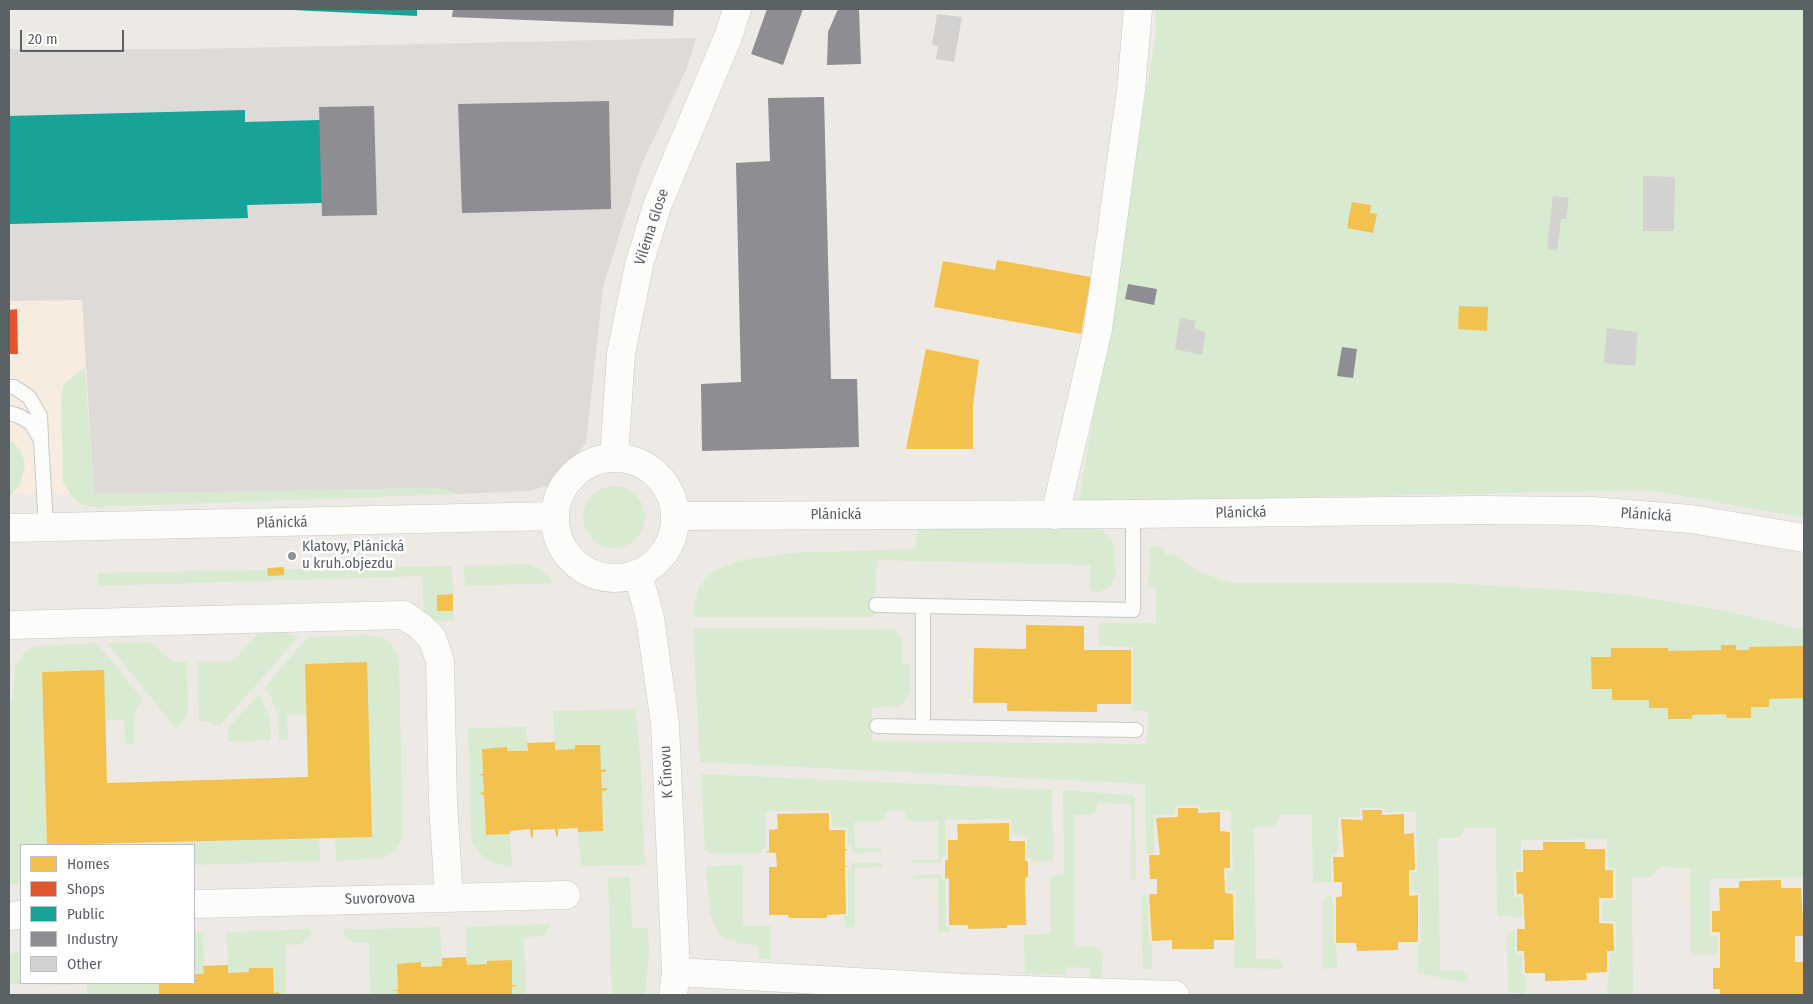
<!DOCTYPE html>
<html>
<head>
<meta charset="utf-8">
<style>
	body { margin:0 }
	#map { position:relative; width:1813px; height:1004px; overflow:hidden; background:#edeae6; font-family:"Fira Sans Condensed",sans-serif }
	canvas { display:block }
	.frame { position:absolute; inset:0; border:10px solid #5b6266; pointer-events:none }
	.legend { position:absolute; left:20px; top:844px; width:175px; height:140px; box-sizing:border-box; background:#fff; border:1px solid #bdc0c2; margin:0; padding:6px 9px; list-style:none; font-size:15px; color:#5b6266 }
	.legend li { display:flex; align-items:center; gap:10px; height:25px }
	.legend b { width:25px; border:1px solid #bdc0c2 }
	.scale { position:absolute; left:20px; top:30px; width:104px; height:22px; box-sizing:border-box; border:2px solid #5b6266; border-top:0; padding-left:6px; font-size:15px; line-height:18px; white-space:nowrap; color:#5b6266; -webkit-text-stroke:4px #fff; paint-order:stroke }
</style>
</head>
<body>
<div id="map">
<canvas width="1813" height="1004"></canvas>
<div class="frame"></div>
<ul class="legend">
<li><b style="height:14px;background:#f2c14e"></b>Homes</li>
<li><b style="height:14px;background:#e4572e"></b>Shops</li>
<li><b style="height:14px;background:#17a398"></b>Public</li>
<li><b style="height:14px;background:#8d8d92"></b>Industry</li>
<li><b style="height:14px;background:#d4d2d0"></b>Other</li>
</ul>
<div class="scale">20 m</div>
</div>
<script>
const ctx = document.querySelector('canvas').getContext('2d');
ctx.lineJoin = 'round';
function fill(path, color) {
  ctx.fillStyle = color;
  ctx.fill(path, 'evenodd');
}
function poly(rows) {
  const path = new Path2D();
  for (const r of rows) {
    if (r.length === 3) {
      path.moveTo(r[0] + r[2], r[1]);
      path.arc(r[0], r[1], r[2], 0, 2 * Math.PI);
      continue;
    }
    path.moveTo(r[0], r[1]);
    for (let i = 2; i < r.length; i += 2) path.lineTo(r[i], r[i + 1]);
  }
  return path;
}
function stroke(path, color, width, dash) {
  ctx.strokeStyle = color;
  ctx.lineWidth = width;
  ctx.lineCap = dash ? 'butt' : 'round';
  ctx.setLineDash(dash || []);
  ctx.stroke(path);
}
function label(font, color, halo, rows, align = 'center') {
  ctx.font = font + ' "Fira Sans Condensed",sans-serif';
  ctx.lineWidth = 5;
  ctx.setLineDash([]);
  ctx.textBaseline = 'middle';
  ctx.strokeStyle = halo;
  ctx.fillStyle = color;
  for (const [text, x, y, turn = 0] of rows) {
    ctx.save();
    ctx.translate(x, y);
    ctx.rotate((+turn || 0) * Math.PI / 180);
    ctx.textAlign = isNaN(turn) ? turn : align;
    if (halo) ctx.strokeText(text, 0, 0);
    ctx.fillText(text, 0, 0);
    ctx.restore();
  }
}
const commercial = poly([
	[82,299,94,494,9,494,9,301]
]);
const industrial = poly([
	[696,38,687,68,641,166,603,287,586,443,553,484,529,491,458,494,438,488,94,494,82,300,9,301,9,49,193,49]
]);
const green = poly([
	[1155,9,1804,9,1804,518,1650,490,1079,502,1156,33],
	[85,367,94,494,438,488,458,494,97,507,82,505,71,495,63,482,61,399,64,384],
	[9,441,15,444,22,454,25,465,20,484,9,497],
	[614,517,31],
	[917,529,1094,529,1103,531,1114,545,1116,574,1111,586,1098,593,1090,590,1090,565,877,560,874,617,692,617,698,589,706,578,716,570,738,561,789,553,916,549],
	[1150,547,1163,547,1166,554,1175,555,1199,572,1231,583,1450,583,1549,589,1620,594,1722,610,1804,630,1804,877,1710,879,1710,936,1718,936,1717,954,1691,955,1690,868,1659,867,1651,877,1632,877,1633,995,1607,995,1610,953,1616,953,1616,921,1602,921,1602,901,1616,900,1616,868,1608,868,1607,839,1521,840,1521,870,1514,871,1514,897,1522,897,1522,917,1497,916,1496,828,1464,828,1461,836,1456,838,1438,838,1440,971,1462,971,1467,975,1468,983,1418,973,1418,944,1421,944,1420,893,1412,892,1411,872,1417,871,1416,812,1385,812,1384,808,1360,808,1360,817,1338,817,1338,854,1331,855,1331,882,1313,882,1312,815,1280,815,1274,826,1254,827,1256,959,1276,959,1283,964,1284,969,1234,968,1236,891,1227,891,1227,871,1233,871,1231,810,1200,810,1199,805,1176,805,1175,815,1154,815,1154,853,1146,853,1145,784,700,762,693,628,894,629,902,640,902,664,910,665,910,690,905,701,900,706,872,708,872,741,1147,744,1148,711,1133,711,1129,706,1133,706,1133,647,1099,646,1099,623,1156,623,1156,587,1148,587],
	[530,564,544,572,554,583,465,586,464,566],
	[452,566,453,594,437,595,437,611,453,611,454,621,431,621,424,615,422,576,98,586,98,573],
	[271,628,298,637,219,727,209,722,199,721,197,662,233,661,260,631],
	[368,635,383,638,389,642,396,651,399,662,403,835,396,850,384,858,336,861,335,838,367,662,305,664,306,714,287,715,288,740,279,740,278,716,271,697,264,688,308,637],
	[144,642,152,644,174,662,187,662,188,713,177,730,107,643],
	[97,643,142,699,136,711,133,724,134,744,125,745,124,720,105,720,103,670,42,672,47,845,21,845,21,884,9,884,9,701,13,700,15,666,23,654,35,646],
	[259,694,270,718,271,740,228,742,228,728],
	[635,709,640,753,645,865,581,866,578,832,603,831,602,791,607,788,602,788,601,772,605,769,601,770,599,745,576,745,575,749,555,750,553,711],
	[526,727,528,751,507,751,507,747,483,749,483,774,478,774,483,776,484,792,479,793,484,795,486,835,510,834,512,867,492,862,483,856,474,846,471,835,468,728],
	[701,774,1052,790,1053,861,1031,862,1031,858,1027,857,1027,837,1012,836,1011,819,945,820,946,856,942,857,942,863,912,863,912,859,938,859,938,821,910,821,906,818,905,810,886,811,886,817,883,821,854,822,855,848,881,848,881,852,852,853,851,845,848,845,848,827,832,827,831,810,766,811,765,848,762,848,762,853,710,854,705,849],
	[1063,790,1132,795,1135,799,1136,880,1131,879,1131,804,1098,803,1096,812,1091,815,1074,815,1075,947,1097,947,1102,953,1103,958,1101,978,1091,978,1090,968,1067,967,1066,975,1025,973,1024,935,1051,934,1050,877,1064,874],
	[319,838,320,861,194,865,194,845,99,845],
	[851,863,882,863,882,867,855,868,855,927,845,928,844,916,848,916,848,870,851,870],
	[741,865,743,867,743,926,771,926,771,960,759,958,758,947,724,938,719,934,710,914,706,868,709,866],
	[941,874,942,880,945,882,946,928,950,928,950,932,939,932,938,879,912,879,914,875],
	[630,877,632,928,648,928,649,953,645,995,612,995,608,878],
	[1147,894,1149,943,1152,944,1152,969,1143,969,1141,897],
	[1326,896,1331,896,1333,901,1333,943,1336,943,1337,968,1323,969,1323,900],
	[549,924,549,928,544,935,524,938,526,995,512,995,512,987,517,986,512,985,511,960,487,961,487,964,467,965,466,927],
	[440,927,442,966,421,966,421,962,397,964,398,989,392,989,398,991,398,995,370,995,369,943,356,943,348,940,342,930],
	[310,929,312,933,301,944,285,945,286,995,274,995,279,994,274,993,273,968,249,968,249,972,228,973,227,932],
	[1515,930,1515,954,1522,954,1522,976,1525,976,1525,995,1508,991,1507,934],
	[203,932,204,974,194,974,194,933],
	[21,951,21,983,75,983,75,985,9,984,9,955],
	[87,983,159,983,159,995,87,995]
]);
const homes = poly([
	[1352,202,1371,205,1370,213,1377,214,1373,233,1347,228],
	[997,260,1091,277,1081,334,934,307,943,261,995,270],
	[1459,306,1488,307,1487,331,1458,329],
	[926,349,979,360,973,405,973,449,906,449],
	[284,567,284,575,268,576,267,568],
	[453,594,453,611,437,611,437,595],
	[1026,625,1084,626,1084,650,1131,650,1131,704,1097,704,1097,712,1007,711,1007,703,973,703,974,648,1026,649],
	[1721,645,1736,645,1736,650,1749,650,1749,647,1804,646,1804,698,1769,699,1769,707,1751,707,1751,718,1727,718,1726,714,1692,715,1692,719,1668,719,1668,708,1649,708,1649,700,1612,700,1612,689,1592,689,1591,657,1611,657,1611,648,1668,648,1668,651,1721,650],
	[367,662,372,837,47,845,42,672,104,670,107,783,308,777,305,664],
	[555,742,555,750,575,749,575,745,600,745,601,770,606,769,606,772,601,772,602,788,607,788,607,790,602,791,603,831,578,832,578,828,558,829,558,836,556,837,555,829,533,830,533,837,531,838,530,829,510,831,510,834,486,835,484,795,479,793,484,792,483,776,478,774,483,774,482,749,507,747,507,751,528,751,527,743],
	[1178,808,1198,808,1198,813,1220,812,1220,831,1230,832,1230,868,1224,868,1225,893,1233,894,1234,940,1214,940,1214,949,1172,949,1172,940,1152,941,1149,896,1150,894,1157,894,1157,879,1150,879,1149,855,1160,855,1156,818,1178,817],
	[1362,810,1382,810,1382,815,1404,814,1404,834,1414,833,1415,870,1409,870,1409,896,1418,895,1418,942,1398,942,1398,950,1357,951,1356,943,1336,943,1336,898,1334,898,1342,896,1342,882,1334,882,1333,857,1344,857,1341,819,1363,820],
	[829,813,829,830,845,830,845,849,848,849,845,851,845,866,849,866,845,867,846,914,827,915,827,918,789,918,788,915,769,915,769,867,777,867,776,853,765,852,769,851,769,830,778,829,777,814],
	[1009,823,1009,841,1025,841,1025,861,1028,861,1028,877,1025,878,1026,925,1007,925,1007,928,968,929,968,925,949,925,949,878,945,879,945,860,948,860,948,840,958,840,957,824],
	[1543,842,1585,842,1585,849,1605,849,1605,870,1613,870,1613,898,1599,898,1599,923,1613,924,1614,951,1607,951,1607,972,1586,973,1587,980,1545,981,1545,973,1525,973,1524,951,1517,951,1517,929,1525,929,1523,894,1517,894,1516,872,1523,872,1523,850,1543,850],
	[1781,880,1781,888,1801,888,1804,936,1795,936,1795,962,1804,962,1803,995,1720,995,1720,989,1713,989,1713,968,1720,968,1720,932,1712,932,1712,911,1720,911,1719,888,1739,888,1739,881],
	[466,957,467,965,487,964,487,961,512,960,512,985,518,985,512,987,512,995,398,995,398,991,392,991,398,989,397,964,421,962,421,967,442,966,442,958],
	[228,965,228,973,249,972,249,968,273,968,274,993,279,992,279,995,159,995,159,983,194,983,194,974,204,974,203,966]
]);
const shops = poly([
	[17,309,18,354,9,354,9,310]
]);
const public = poly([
	[272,9,417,9,417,16],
	[245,110,245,122,320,120,322,203,247,205,248,218,10,224,9,116]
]);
const industry = poly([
	[453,9,674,9,673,26,452,17],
	[767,9,803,9,783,65,751,54],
	[838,9,859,9,861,64,827,65,828,32],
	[824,97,831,379,857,379,859,447,702,451,701,384,741,382,736,163,770,161,768,98],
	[609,101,611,209,462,213,458,104],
	[374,106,377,215,322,216,319,107],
	[1128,284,1157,289,1154,305,1125,299],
	[1342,347,1357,349,1353,378,1337,376]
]);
const building = poly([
	[937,14,962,17,954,62,936,59,938,46,932,45],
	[1643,176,1675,177,1674,231,1643,231],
	[1553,196,1569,198,1566,219,1561,219,1557,250,1547,249],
	[1180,318,1196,321,1194,329,1206,332,1202,355,1175,349],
	[1607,328,1638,332,1635,366,1604,363]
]);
const lane = poly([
	[9,387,14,387,29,397,40,416,41,437],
	[9,413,19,416,31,423,41,440,46,527],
	[1133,514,1133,610,923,606,923,727,1136,730],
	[876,605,923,606],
	[877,726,923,727]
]);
const street = poly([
	[614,457,621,354,639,265,657,206,728,37,737,9],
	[1055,515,1098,329,1131,90,1138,9],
	[9,625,404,615,420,626,432,638,440,661,443,803,449,898],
	[194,904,566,895],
	[9,916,21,915],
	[676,972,964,988,1175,995]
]);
const secondary = poly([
	[615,518,60],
	[676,516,1133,514,1479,510,1591,511,1691,519,1804,538],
	[9,528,554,516],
	[638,574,650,618,665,724,676,972,673,995]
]);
const markers = [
	[292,556,5,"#8e9293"]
];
const streetNames = [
	["Viléma Glose",652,227,-72],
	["Plánická",1241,513,-1],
	["Plánická",836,515],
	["Plánická",1646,515,4],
	["Plánická",282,523,-1],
	["K Čínovu",667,772,-93],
	["Suvorovova",380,899,-1]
];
const poiNames = [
	["Klatovy, Plánická",302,547],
	["u kruh.objezdu",302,564]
];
fill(commercial, '#f7ecdf');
fill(industrial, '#dedad7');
fill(green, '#d8eacf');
fill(homes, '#f2c14e');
fill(shops, '#e4572e');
fill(public, '#17a398');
fill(industry, '#8d8d92');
fill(building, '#d4d2d0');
stroke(lane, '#c8c8c7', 16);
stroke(street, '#c8c8c7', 29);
stroke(secondary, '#c8c8c7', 29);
stroke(lane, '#fcfcfb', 14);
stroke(street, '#fcfcfb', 28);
stroke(secondary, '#fcfcfb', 28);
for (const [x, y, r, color] of markers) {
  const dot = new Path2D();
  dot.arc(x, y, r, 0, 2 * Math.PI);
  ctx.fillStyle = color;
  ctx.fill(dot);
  stroke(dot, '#fff', 2);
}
label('15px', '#5b6266', '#fff', streetNames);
label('15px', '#5b6266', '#fff', poiNames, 'left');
</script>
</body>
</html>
